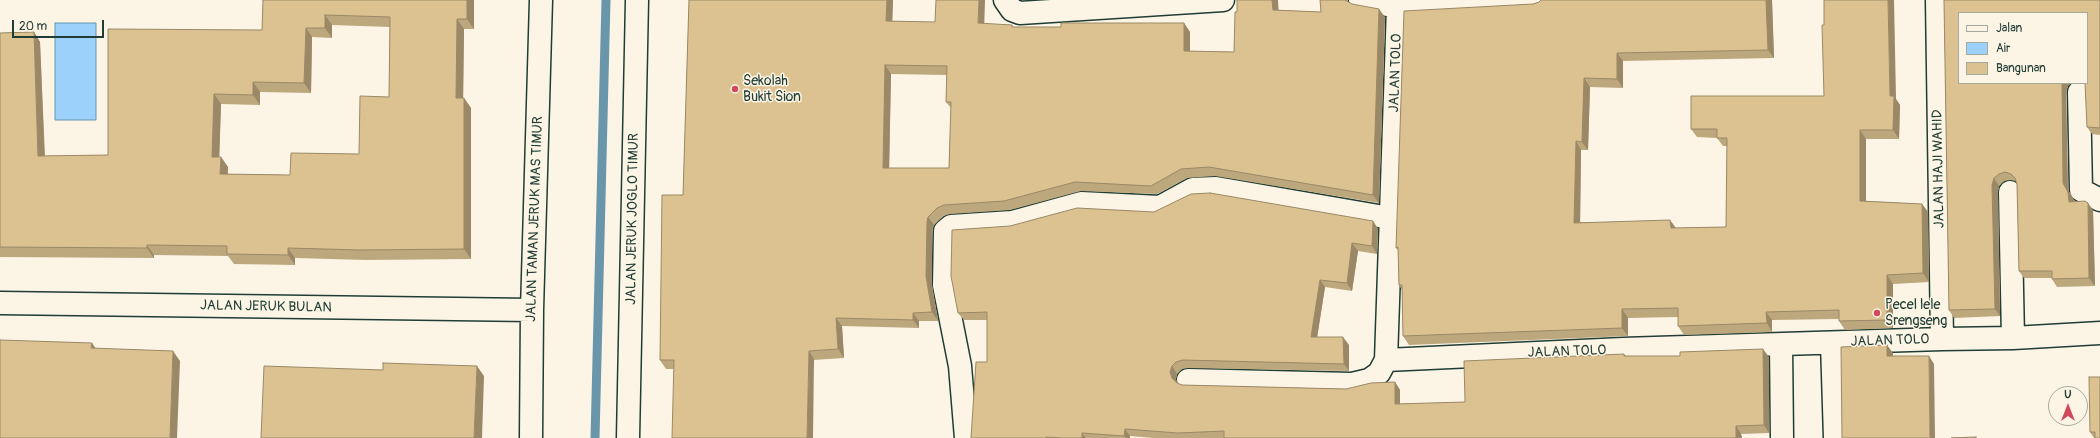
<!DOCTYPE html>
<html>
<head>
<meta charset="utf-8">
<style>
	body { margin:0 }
	#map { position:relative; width:2100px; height:438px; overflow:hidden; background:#fcf5e5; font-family:Pangolin,sans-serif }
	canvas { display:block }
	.legend { position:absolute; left:1958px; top:12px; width:130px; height:72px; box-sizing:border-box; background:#fcf5e5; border:1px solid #a4ab9e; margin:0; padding:5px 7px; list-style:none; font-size:12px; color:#1f3d34 }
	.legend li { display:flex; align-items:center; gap:8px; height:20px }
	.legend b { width:20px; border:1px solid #a4ab9e }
	.north { position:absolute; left:2048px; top:386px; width:40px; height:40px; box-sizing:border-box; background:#fcf5e5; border:1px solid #a4ab9e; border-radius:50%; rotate:0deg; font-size:11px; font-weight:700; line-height:16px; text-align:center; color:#1f3d34 }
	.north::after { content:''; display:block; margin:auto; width:14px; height:18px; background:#d1495b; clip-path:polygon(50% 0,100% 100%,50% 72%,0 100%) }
	.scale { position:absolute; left:12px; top:20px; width:92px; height:18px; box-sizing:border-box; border:2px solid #1f3d34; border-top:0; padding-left:5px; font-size:12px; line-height:14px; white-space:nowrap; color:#1f3d34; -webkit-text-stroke:3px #fcf5e5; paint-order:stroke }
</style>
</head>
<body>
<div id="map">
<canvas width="2100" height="438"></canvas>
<ul class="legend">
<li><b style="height:5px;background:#fcf5e5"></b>Jalan</li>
<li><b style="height:11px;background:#9bd1fa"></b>Air</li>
<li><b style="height:11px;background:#dcc291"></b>Bangunan</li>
</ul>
<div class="north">U</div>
<div class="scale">20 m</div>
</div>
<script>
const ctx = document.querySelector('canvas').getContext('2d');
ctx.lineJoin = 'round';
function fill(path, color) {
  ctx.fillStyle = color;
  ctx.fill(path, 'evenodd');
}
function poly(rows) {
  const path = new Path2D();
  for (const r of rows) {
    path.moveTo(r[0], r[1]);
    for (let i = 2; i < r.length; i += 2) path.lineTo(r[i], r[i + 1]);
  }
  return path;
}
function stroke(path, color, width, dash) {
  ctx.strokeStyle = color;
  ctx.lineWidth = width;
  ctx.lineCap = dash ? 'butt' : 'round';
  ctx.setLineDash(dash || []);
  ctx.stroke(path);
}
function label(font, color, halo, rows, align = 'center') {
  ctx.font = font + ' Pangolin,sans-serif';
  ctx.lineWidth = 3;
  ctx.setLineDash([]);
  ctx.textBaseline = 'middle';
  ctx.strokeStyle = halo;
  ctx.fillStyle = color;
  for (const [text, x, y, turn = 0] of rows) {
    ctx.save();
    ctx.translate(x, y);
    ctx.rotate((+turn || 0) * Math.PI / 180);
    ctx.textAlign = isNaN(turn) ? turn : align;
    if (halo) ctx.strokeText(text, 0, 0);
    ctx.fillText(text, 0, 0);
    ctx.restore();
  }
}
const water = poly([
	[55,23,96,23,96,120,55,120,55,23]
]);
const stream = poly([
	[595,438,606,0]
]);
const minor = poly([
	[1005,0,1012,10,1020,13,1223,0],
	[1360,0,1398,7,1422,7,1538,0],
	[1937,0,1942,339],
	[2079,92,2081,190,2100,200],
	[2010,192,2013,338],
	[0,303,532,310],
	[1832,343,1835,438],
	[1781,345,1782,438],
	[1386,360,1623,349,1942,339,2013,338,2100,333],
	[1188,380,1352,384,1369,380,1379,373,1386,360,1398,7],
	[531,438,532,310,541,0],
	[628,438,637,0],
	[966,438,960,366,944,285,945,231,951,226,1012,222,1081,203,1160,207,1193,189,1216,188,1390,218]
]);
const wall = poly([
	[263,0,474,0,474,29,464,29,463,98,464,98,471,108,471,259,366,260,295,258,295,265,234,264,228,256,154,255,154,258,0,257,0,33,34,32,40,42,45,156,108,155,262,30],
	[332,25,390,27,389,97,359,154,290,175,228,174,228,167,221,157,219,157,221,104,260,105,260,92,311,93,312,37,332,38],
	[689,0,893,0,892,21,1012,25,1013,27,1061,27,1184,23,1190,32,1190,51,1234,52,1237,12,1237,0,1278,0,1278,10,1321,12,1320,0,1348,0,1348,2,1385,17,1379,203,1215,176,1187,178,1157,194,1081,191,1010,210,950,214,943,216,934,225,932,231,932,285,938,321,919,321,919,328,842,326,844,358,674,369,666,369,660,360,683,195],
	[891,74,947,75,946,102,951,108,949,168,889,168],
	[1772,0,1774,58,1623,61,1623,88,1590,87,1588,150,1581,150,1580,222,1676,228,1726,227,1727,146,1723,146,1717,138,1697,137,1691,129,1896,99,1900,105,1899,139,1866,139,1866,201,1922,204,1928,212,1929,282,1893,284,1893,328,1845,330,1839,321,1839,319,1772,320,1772,332,1684,335,1678,326,1678,317,1628,318,1628,336,1409,345,1403,336,1402,290,1399,285,1398,250,1396,248,1533,4,1539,2],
	[1944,0,2100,0,2100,135,2092,134,2087,127,2087,13,1959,83,2071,83,2068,86,2066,92,2068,190,2074,200,2074,202,2093,210,2095,286,2057,287,2052,279,2052,278,2024,278,2019,271,2017,184,2016,181,2010,180,2004,181,1999,186,1998,192,2000,316,1954,318,1949,310],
	[1154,212,1373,221,1378,229,1377,254,1358,251,1352,291,1325,287,1317,337,1349,345,1349,371,1188,368,1182,369,1177,374,1176,379,1177,383,1182,385,1346,389,1395,382,1400,390,1400,404,1465,402,1624,354,1626,356,1769,357,1769,433,1741,434,1742,438,1153,438,1130,436,1130,438,971,438,987,362,987,320,964,320,958,313,1010,226],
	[2100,377,2100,438,2094,438,2090,432]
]);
const shadedWall = poly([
	[467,0,474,0,474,29,467,19],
	[887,0,893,0,892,30,886,21],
	[979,0,985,0,984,32,978,23],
	[1272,0,1278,0,1279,19,1273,10],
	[1766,0,1772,0,1774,58,1768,50],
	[1888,0,1894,0,1896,99,1900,105,1899,139,1893,130,1890,96],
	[1379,9,1385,17,1379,203,1373,195],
	[325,15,332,25,332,38,325,28],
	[457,19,464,29,463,108,456,98],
	[1184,23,1190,32,1190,59,1184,51],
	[306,28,312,37,311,93,304,83],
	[34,32,40,42,45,166,38,156],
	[1617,53,1623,61,1623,88,1617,79],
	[885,65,891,74,889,176,883,168],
	[1584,78,1590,87,1588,150,1582,142],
	[253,82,260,92,260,105,253,95],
	[2062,83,2071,83,2068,86,2066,92,2068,190,2074,200,2074,209,2069,202,2063,183],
	[214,94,221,104,219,167,212,157],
	[464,98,471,108,471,259,464,249],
	[1860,130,1866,139,1866,210,1860,201],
	[1576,141,1581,150,1580,231,1574,223],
	[221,157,228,167,227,184,220,174],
	[1994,178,1999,186,1998,192,2000,316,1995,309,1992,185],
	[2088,203,2093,210,2095,286,2089,278],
	[1922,204,1928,212,1929,282,1923,273],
	[928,217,934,225,932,231,932,285,938,321,932,312,926,276,927,222],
	[1670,220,1676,228,1671,228],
	[1373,221,1378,229,1377,254,1372,246],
	[1352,243,1358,251,1352,291,1347,283],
	[147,245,154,255,154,258,147,248],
	[288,248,295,258,295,265,288,255],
	[1887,275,1893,284,1893,328,1887,320],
	[1320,280,1325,287,1316,345,1311,337],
	[1622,309,1628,318,1628,336,1622,328],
	[1766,312,1772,320,1772,332,1767,323],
	[913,313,919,321,919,328,913,320],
	[836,318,842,326,844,358,838,349],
	[1343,337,1349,345,1349,371,1344,364],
	[92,343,99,353,91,348],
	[1887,345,1893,353,1893,364,1887,356],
	[1763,349,1769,357,1769,433,1764,425],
	[173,351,180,361,177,438,170,438],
	[809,351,814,359,813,438,807,438],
	[1929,356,1934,364,1935,438,1930,438],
	[477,366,484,376,482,438,474,438],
	[1172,366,1177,374,1176,379,1177,386,1172,378,1170,372],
	[1395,382,1400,390,1400,411,1395,404],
	[1736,426,1741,434,1742,438,1736,438],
	[1125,429,1130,436,1130,438,1126,438,1124,436],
	[1082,433,1086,438,1082,438]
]);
const building = poly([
	[263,0,467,0,467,19,457,19,456,98,464,98,464,249,360,250,288,248,288,255,227,254,227,246,147,245,147,248,0,247,0,33,34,32,38,156,108,155,108,29,262,30,263,0],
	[325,15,390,17,389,97,360,96,359,154,291,153,290,175,220,174,221,157,212,157,214,94,253,95,253,82,304,83,306,28,325,28,325,15],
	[689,0,887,0,886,21,935,22,936,0,979,0,978,23,1012,25,1012,27,1061,27,1061,23,1184,23,1184,51,1234,52,1235,12,1237,12,1237,0,1272,0,1273,10,1321,12,1320,0,1345,0,1352,4,1379,9,1373,195,1209,167,1181,169,1151,186,1075,182,1004,201,944,205,937,208,928,217,927,222,926,276,932,312,913,313,913,320,836,318,838,349,809,351,807,438,672,438,674,360,660,360,662,195,683,195,689,0],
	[885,65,947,66,946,102,951,102,949,168,883,168,885,65],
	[1541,0,1766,0,1768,50,1617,53,1617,79,1584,78,1582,142,1576,141,1574,223,1670,220,1671,228,1726,227,1727,138,1717,138,1717,129,1691,129,1691,96,1824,96,1822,25,1824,25,1824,0,1888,0,1890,96,1894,96,1893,130,1860,130,1860,201,1922,204,1923,273,1887,275,1887,320,1839,321,1839,310,1766,312,1767,323,1678,326,1678,308,1622,309,1622,328,1403,336,1402,285,1399,285,1398,247,1396,248,1404,11,1533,4,1539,2,1541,0],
	[1944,0,2100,0,2100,128,2087,127,2085,83,2087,83,2087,13,1959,13,1959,83,2062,83,2063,183,2068,192,2069,202,2085,201,2088,203,2089,278,2052,279,2052,271,2019,271,2017,184,2015,178,2011,174,2005,172,1999,174,1994,178,1992,185,1995,309,1949,310,1944,0],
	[1210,193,1373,221,1372,246,1352,243,1347,283,1320,280,1311,337,1343,337,1344,364,1183,360,1176,362,1172,366,1170,372,1172,378,1177,383,1182,385,1346,389,1371,383,1395,382,1395,404,1465,402,1464,361,1624,354,1624,356,1680,356,1680,352,1763,349,1764,425,1736,426,1736,438,1224,438,1224,431,1178,433,1125,429,1124,436,1082,433,1082,438,1063,438,1046,437,1046,438,971,438,976,362,987,362,987,312,958,313,951,276,952,230,1010,226,1077,208,1154,212,1191,194,1210,193],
	[0,340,92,343,91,348,173,351,170,438,0,438,0,340],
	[1887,345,1887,356,1929,356,1930,438,1842,438,1841,347,1887,345],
	[383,363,477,366,474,438,261,438,264,366,383,370,383,363],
	[2089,377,2100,377,2100,438,2095,438,2095,432,2090,432,2089,377],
	[1976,437,1976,438,1951,438,1976,437]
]);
const markers = [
	[735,89,4,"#d1495b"],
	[1877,313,4,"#d1495b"]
];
const streetNames = [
	["JALAN TOLO",1396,73,-88],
	["JALAN HAJI WAHID",1939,169,-91],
	["JALAN TAMAN JERUK MAS TIMUR",535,219,-88],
	["JALAN JERUK JOGLO TIMUR",633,219,-89],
	["JALAN JERUK BULAN",266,307,1],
	["JALAN TOLO",1890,341,-2],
	["JALAN TOLO",1567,352,-2]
];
const poiNames = [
	["Sekolah",743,81],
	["Bukit Sion",743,97],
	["Pecel lele",1885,305],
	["Srengseng",1885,321]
];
fill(water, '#9bd1fa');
stroke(water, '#6996ab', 1);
stroke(stream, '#6996ab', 9);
stroke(minor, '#1f3d34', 25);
stroke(minor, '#fcf5e5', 22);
fill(wall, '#bda77d');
fill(shadedWall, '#9a8866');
fill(building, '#dcc291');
stroke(building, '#9a8866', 1);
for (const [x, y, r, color] of markers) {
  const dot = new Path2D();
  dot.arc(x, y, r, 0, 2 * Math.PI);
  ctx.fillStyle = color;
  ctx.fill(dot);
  stroke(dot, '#fcf5e5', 1.5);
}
label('14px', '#1f3d34', '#fcf5e5', streetNames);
label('14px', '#1f3d34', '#fcf5e5', poiNames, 'left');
</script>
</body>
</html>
